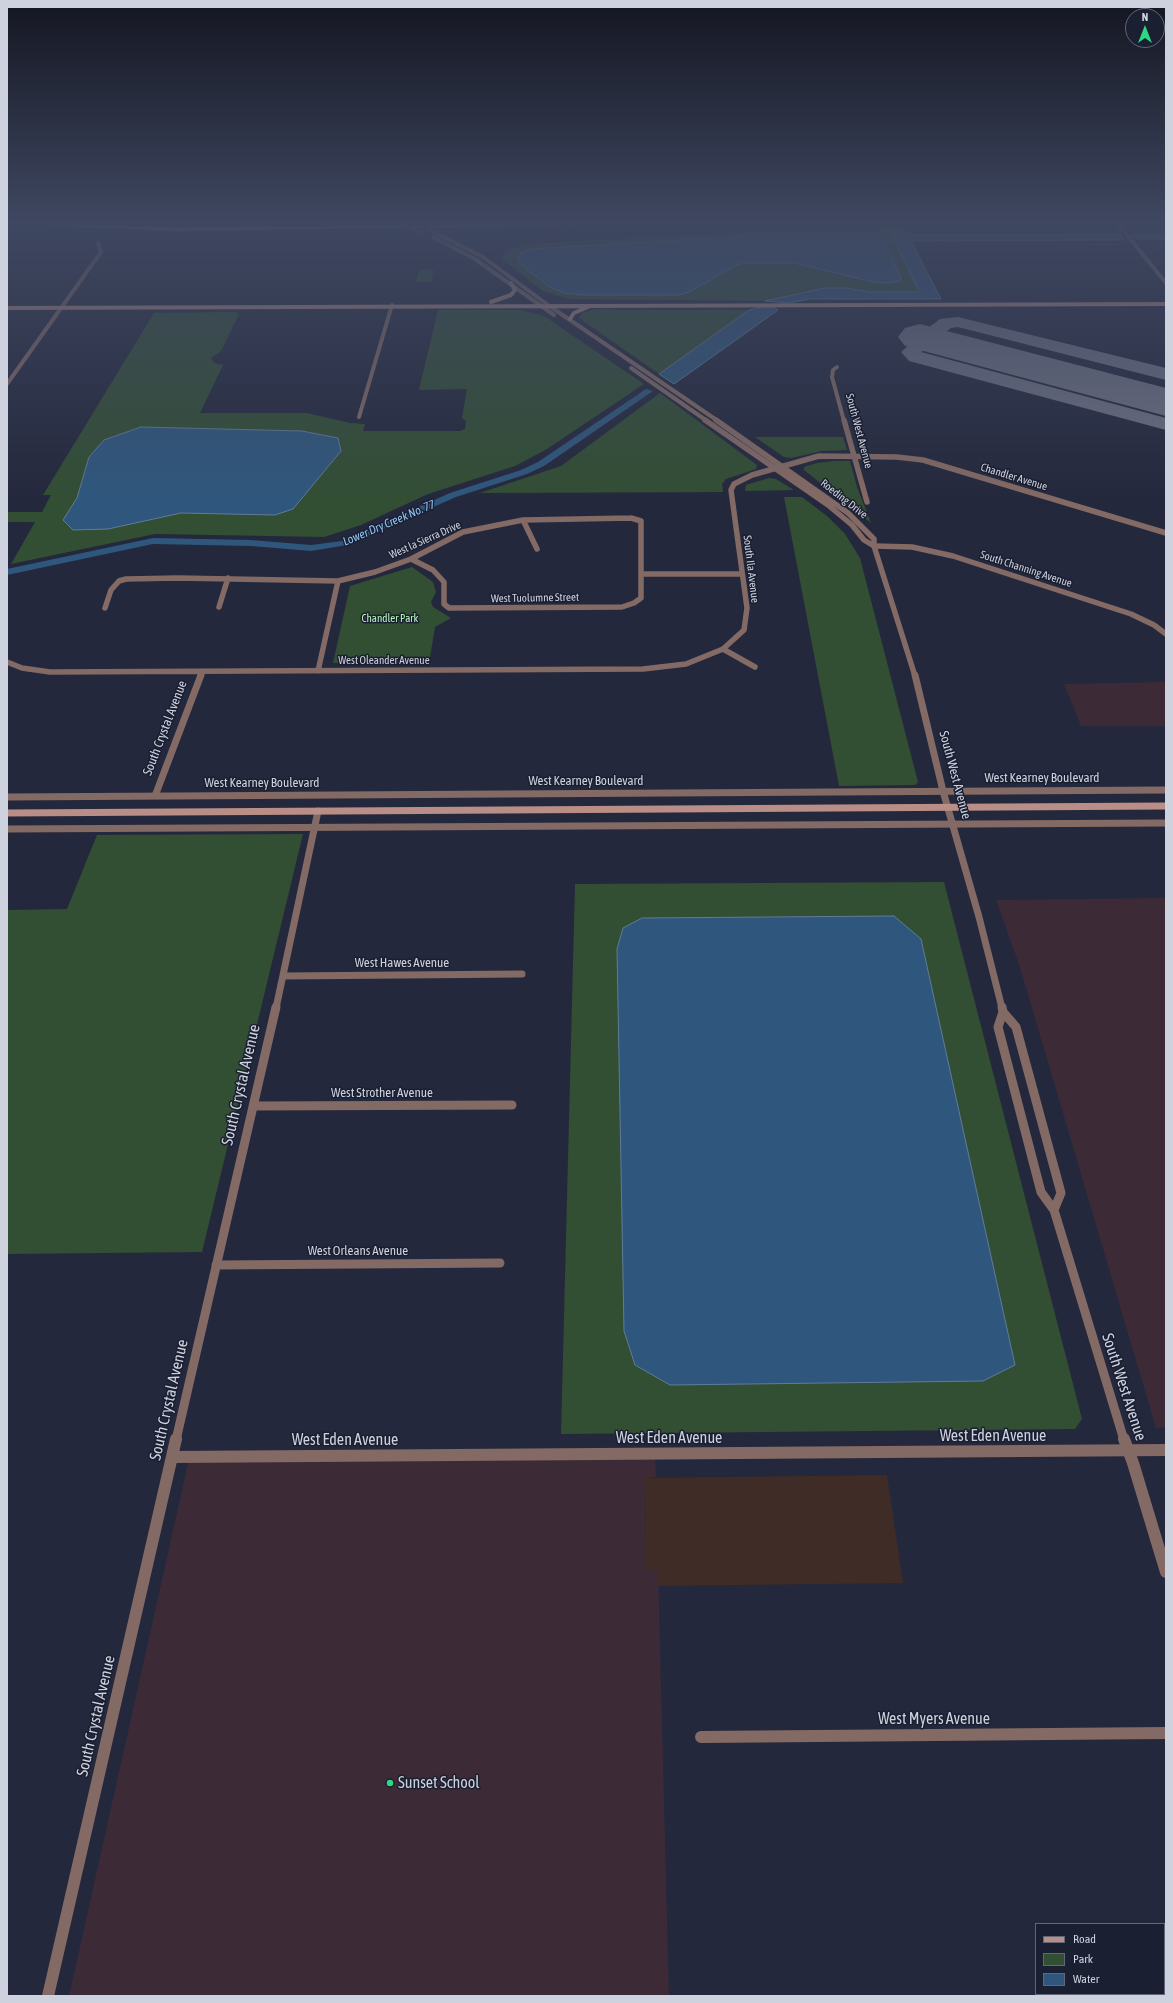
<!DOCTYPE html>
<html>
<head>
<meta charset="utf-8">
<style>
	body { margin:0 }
	#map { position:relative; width:1173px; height:2003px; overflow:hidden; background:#24283c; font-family:"Asap Condensed",sans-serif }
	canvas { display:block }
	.frame { position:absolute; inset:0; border:8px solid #ced1de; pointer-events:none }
	.legend { position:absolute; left:1035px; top:1923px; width:130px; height:72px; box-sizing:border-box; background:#1a1f31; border:1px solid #626676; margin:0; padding:5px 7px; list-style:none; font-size:12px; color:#ced1de }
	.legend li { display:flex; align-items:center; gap:8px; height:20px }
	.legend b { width:20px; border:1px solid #626676 }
	.north { position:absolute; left:1125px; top:8px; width:40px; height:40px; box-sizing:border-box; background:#1a1f31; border:1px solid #626676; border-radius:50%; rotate:0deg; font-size:11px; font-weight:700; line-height:16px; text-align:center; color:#ced1de }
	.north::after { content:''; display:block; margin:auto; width:14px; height:18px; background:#2ed883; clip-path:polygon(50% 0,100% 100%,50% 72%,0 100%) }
</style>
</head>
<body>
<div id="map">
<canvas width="1173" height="2003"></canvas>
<div class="frame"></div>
<ul class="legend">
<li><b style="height:5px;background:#b88e86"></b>Road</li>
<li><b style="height:11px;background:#324e33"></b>Park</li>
<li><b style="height:11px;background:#2f577d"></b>Water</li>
</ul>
<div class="north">N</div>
</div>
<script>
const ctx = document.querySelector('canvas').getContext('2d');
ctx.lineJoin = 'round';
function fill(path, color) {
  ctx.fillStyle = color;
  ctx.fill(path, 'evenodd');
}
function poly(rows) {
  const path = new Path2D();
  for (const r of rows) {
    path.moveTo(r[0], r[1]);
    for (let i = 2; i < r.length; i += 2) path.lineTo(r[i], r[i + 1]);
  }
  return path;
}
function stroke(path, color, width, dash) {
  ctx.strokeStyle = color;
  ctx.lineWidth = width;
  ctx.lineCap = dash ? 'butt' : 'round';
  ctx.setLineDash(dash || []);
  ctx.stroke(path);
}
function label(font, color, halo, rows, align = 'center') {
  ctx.font = font + ' "Asap Condensed",sans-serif';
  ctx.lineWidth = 3;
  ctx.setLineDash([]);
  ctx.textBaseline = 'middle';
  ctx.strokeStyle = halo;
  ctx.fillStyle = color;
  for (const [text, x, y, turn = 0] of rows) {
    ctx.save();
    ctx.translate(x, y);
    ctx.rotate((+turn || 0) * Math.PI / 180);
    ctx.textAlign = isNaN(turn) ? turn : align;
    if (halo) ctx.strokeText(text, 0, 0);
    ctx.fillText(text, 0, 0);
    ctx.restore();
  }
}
const commercial = poly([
	[887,1475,903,1583,658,1586,646,1570,645,1478]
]);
const education = poly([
	[1166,682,1166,726,1081,726,1064,684],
	[1166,898,1166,1427,1156,1428,1019,964,996,900],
	[655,1455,656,1477,645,1478,646,1569,658,1569,669,1996,69,1996,189,1459]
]);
const green = poly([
	[905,229,908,234,901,234,894,238,919,290,915,292,870,292,847,288,825,288,765,301,569,299,543,291,502,259,507,250,528,244,764,231],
	[419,270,434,270,431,282,416,282],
	[596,309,625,310,749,310,659,374,579,318,582,313],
	[438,310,520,310,544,316,644,384,547,449,515,466,428,494,361,525,324,537,155,534,11,564,35,522,7,522,7,512,42,512,51,495,43,495,154,313,236,312,239,314,221,351,211,358,214,363,223,365,200,413,307,413,350,423,365,424,363,431,460,431,465,429,466,421,462,418,467,389,419,390],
	[660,393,757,465,756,469,726,479,722,484,723,492,480,493,561,466],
	[755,437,843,437,847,450,822,451,791,458,784,457],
	[834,461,850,461,857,487,871,523,804,470,804,467,817,463],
	[769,478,776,479,794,490,745,491,746,485],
	[784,497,802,497,827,516,845,534,860,558,918,782,915,785,839,786],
	[412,567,433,582,436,592,431,602,433,607,451,618,435,627,429,663,333,663,350,586],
	[303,834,202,1252,7,1254,7,910,67,909,97,835],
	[944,882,1082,1419,1075,1429,561,1434,575,884]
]);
const water = poly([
	[779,234,872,234,879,236,884,240,901,278,900,281,888,283,874,282,794,263,744,263,737,265,689,292,679,295,583,295,564,293,550,287,523,267,518,259,521,253,531,249,779,234],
	[901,234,1116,234,1122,236,1124,240,911,241,941,299,810,299,788,303,765,301,825,288,847,288,870,292,915,292,919,291,893,237,901,234],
	[1133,234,1166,234,1166,239,1137,239,1132,237,1133,234],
	[761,307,773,307,778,310,674,384,659,374,749,310,761,307],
	[141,427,302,431,338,438,341,451,293,509,275,515,181,513,108,529,73,530,63,520,77,498,89,457,104,440,141,427],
	[894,916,921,939,1015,1365,983,1381,670,1385,635,1365,624,1331,617,949,623,928,642,918,894,916]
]);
const canal = poly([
	[646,389,653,391,544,466,527,474,456,497,347,545,311,551,251,546,153,544,7,575,7,569,153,538,251,540,311,545,342,541,450,493,521,470,538,462,646,389]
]);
const taxiway = poly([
	[958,317,1166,368,1166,380,958,327,951,328,940,336,951,340,954,344,951,348,926,349,921,352,1166,418,1166,430,909,361,901,352,916,339,923,338,921,335,924,331,940,319,958,317]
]);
const runway = poly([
	[920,324,1166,388,1166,416,905,346,898,337,905,328,920,324]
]);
const minorFar4 = poly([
	[1118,224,1166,283],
	[837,367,833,370,832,377,844,421],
	[7,384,101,252,98,243],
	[359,417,392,305]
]);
const minorFar3 = poly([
	[844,420,867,502],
	[631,518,641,521,641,598,634,603,622,607,449,608,444,604,444,582,433,570,411,559,463,532,523,520,631,518],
	[523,520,537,549],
	[874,546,912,547,953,556,1131,614,1154,625,1166,634],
	[642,574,742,574],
	[219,607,228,578],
	[105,608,111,590,119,581,126,579,178,578,338,581,375,572,411,559],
	[723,649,755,667],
	[7,662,22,668,50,672,643,669,686,664,723,649,744,630,747,608,731,490,734,484,752,475,819,456,897,457,923,460,1166,533],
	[318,671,338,581],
	[200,676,202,671]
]);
const minorFar2 = poly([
	[155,796,201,675],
	[7,797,1166,790],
	[7,829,1166,823],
	[283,976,522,974],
	[276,1008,318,811]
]);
const minorFar1 = poly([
	[253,1106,512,1105],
	[216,1265,500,1263],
	[176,1440,276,1007]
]);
const minor = poly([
	[172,1457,1166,1450],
	[701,1737,1166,1733],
	[48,1996,176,1439]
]);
const tertiaryFar4 = poly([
	[428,229,483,257,548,305,718,421],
	[433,237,475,259,554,315],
	[631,368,707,421]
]);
const tertiaryFar3 = poly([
	[705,420,828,505,852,525,864,540,874,546],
	[716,420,848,513,874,539,874,546,915,676]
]);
const tertiaryFar2 = poly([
	[915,675,943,791,979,917,1002,1008]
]);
const tertiaryFar1 = poly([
	[1002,1007,1003,1012,1016,1027,1061,1193,1054,1210],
	[1003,1012,998,1027,1041,1192,1054,1210,1124,1440]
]);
const tertiary = poly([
	[1124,1439,1133,1463,1166,1572]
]);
const secondaryFar1 = poly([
	[491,302,511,295,515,290,511,283],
	[7,308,1166,304],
	[570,319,574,313,588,307]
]);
const secondary = poly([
	[7,813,1166,806]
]);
const motorway = poly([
	[15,224,177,227,666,224,177,231,15,224]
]);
const tertiaryBridge = poly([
	[401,224,421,232]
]);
const markers = [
	[390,1783,4,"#2ed883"]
];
const farStreetnames = [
	["South West Avenue",859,431,75],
	["Chandler Avenue",1014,477,17],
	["Roeding Drive",844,499,38],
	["West la Sierra Drive",425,540,-24],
	["South Ila Avenue",751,569,83],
	["South Channing Avenue",1026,569,18],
	["West Tuolumne Street",535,598,-1],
	["West Oleander Avenue",384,661]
];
const farParknames = [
	["Chandler Park",390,619]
];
const farWaternames = [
	["Lower Dry Creek No. 77",389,523,-23]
];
const streetNames = [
	["South Crystal Avenue",165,728,-69],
	["South West Avenue",955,775,75],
	["West Kearney Boulevard",1042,778],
	["West Kearney Boulevard",586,781],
	["West Kearney Boulevard",262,783],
	["West Hawes Avenue",402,963],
	["West Strother Avenue",382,1093],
	["West Orleans Avenue",358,1251]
];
const nearStreetnames = [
	["South Crystal Avenue",241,1085,-77],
	["South West Avenue",1124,1387,72],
	["South Crystal Avenue",169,1400,-77],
	["West Eden Avenue",993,1436],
	["West Eden Avenue",669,1438],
	["West Eden Avenue",345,1440],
	["South Crystal Avenue",96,1716,-77],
	["West Myers Avenue",934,1719]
];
const nearPoinames = [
	["Sunset School",398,1783]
];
fill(commercial, '#3f2c26');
fill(education, '#3c2b36');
fill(green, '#324e33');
fill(water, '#2f577d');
stroke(water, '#5f7c9a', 1);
fill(canal, '#2f577d');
fill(taxiway, '#6e7182');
fill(runway, '#6e7182');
stroke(minorFar4, '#846a65', 4);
stroke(minorFar3, '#846a65', 5.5);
stroke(minorFar2, '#846a65', 7);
stroke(minorFar1, '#846a65', 9);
stroke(minor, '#846a65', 12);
stroke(tertiaryFar4, '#846a65', 4);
stroke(tertiaryFar3, '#846a65', 5.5);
stroke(tertiaryFar2, '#846a65', 7);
stroke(tertiaryFar1, '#846a65', 9);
stroke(tertiary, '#846a65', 12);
stroke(secondaryFar1, '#b88e86', 4);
stroke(secondary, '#b88e86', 7);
fill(motorway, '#fbc7bd');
stroke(tertiaryBridge, '#846a65', 4);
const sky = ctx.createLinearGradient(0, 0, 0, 505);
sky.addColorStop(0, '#141621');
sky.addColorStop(0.44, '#3f4861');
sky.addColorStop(1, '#3f486100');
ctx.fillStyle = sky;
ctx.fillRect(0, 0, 1173, 505);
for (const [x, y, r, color] of markers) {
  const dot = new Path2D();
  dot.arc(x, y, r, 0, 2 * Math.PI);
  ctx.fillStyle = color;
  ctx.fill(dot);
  stroke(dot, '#1a1f31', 1.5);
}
label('11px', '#ced1de', '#1a1f31', farStreetnames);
label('11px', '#b6f7b8', '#1a1f31', farParknames);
label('italic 12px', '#92c3f3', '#1a1f31', farWaternames);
label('13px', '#ced1de', '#1a1f31', streetNames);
label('16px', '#ced1de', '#1a1f31', nearStreetnames);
label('16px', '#ced1de', '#1a1f31', nearPoinames, 'left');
</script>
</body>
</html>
